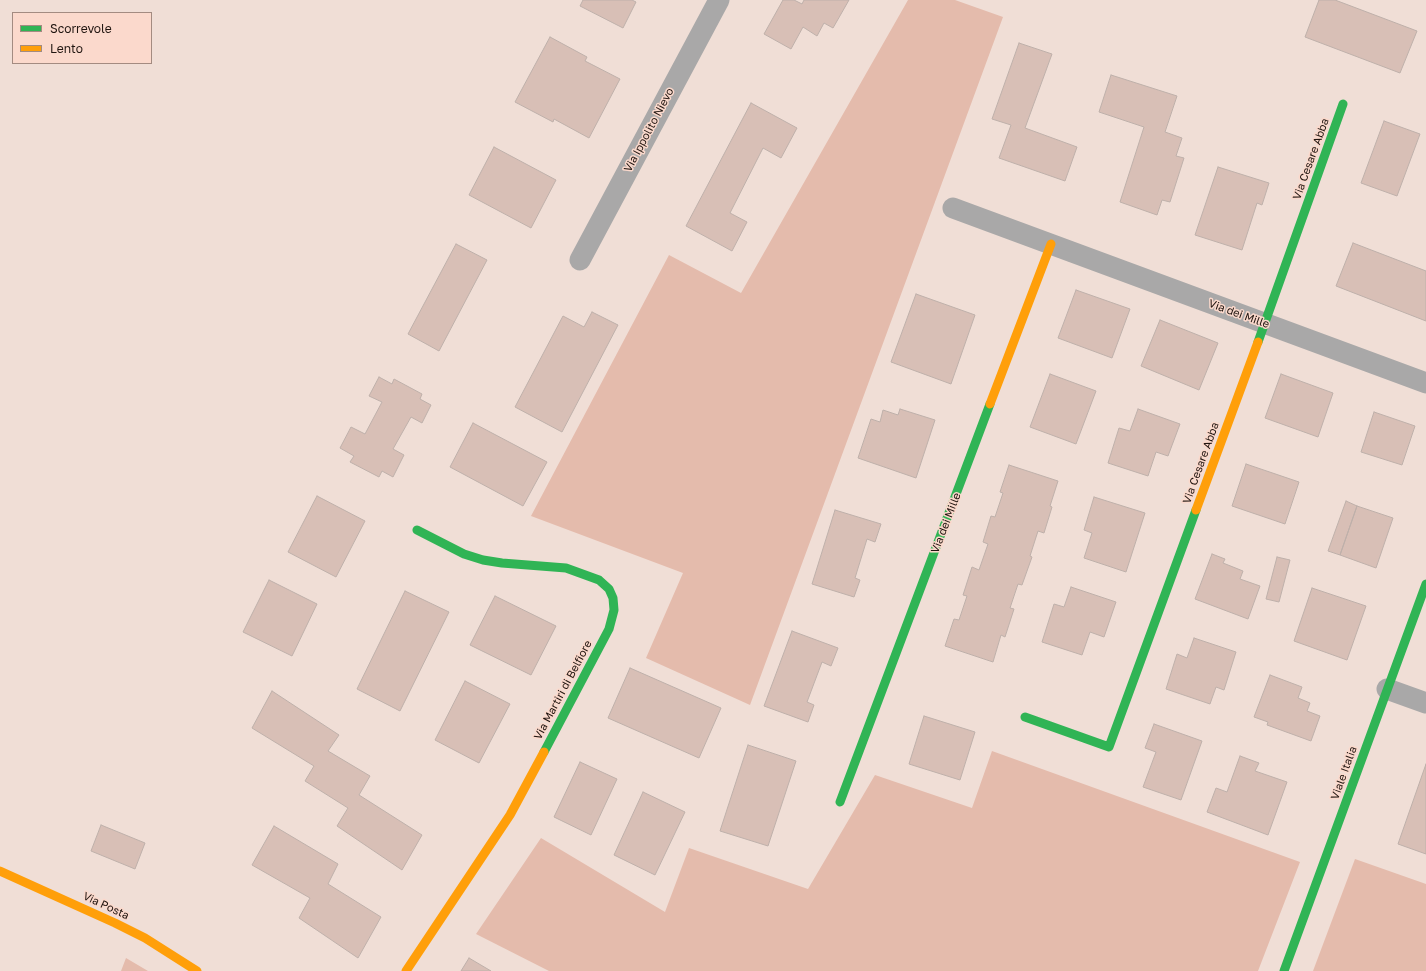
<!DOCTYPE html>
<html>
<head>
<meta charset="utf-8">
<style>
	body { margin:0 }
	#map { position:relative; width:1426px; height:971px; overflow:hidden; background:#f0ded6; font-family:"Golos Text",sans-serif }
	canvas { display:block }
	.legend { position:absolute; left:12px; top:12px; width:140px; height:52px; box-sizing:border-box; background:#fbd9cc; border:1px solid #a38b81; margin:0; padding:5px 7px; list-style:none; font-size:12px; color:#201510 }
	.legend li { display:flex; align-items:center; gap:8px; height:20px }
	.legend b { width:20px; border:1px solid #a38b81 }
</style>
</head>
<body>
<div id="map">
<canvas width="1426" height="971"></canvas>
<ul class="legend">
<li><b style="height:5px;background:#30b455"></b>Scorrevole</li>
<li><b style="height:5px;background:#ff9f0a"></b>Lento</li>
</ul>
</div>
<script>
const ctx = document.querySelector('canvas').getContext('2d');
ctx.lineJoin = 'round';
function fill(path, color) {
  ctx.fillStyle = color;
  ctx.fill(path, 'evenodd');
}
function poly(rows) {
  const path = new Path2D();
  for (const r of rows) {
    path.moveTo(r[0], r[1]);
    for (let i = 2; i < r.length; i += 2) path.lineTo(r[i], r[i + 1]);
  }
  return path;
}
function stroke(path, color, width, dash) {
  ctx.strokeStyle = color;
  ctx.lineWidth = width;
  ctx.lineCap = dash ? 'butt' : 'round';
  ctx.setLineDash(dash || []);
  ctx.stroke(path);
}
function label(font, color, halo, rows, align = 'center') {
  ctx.font = font + ' "Golos Text",sans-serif';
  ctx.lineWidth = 3;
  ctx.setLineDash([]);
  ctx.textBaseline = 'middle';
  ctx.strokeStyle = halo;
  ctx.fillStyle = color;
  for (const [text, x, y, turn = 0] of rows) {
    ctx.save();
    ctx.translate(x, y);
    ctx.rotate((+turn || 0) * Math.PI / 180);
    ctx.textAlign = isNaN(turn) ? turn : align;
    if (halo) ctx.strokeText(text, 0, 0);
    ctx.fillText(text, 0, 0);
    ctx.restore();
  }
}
const green = poly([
	[908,0,955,0,1003,17,750,705,646,658,683,573,531,516,669,255,741,293],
	[992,751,1300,862,1258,971,549,971,476,934,541,838,665,912,689,848,808,889,875,775,972,808],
	[1355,859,1426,884,1426,971,1313,971],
	[126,958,148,971,121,971]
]);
const building = poly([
	[583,0,632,0,636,2,623,28,580,6,583,0],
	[783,0,794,0,802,4,804,0,849,0,833,28,824,23,817,36,803,27,791,49,764,34,783,0],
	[1319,0,1335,0,1417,31,1400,73,1305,37,1319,0],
	[550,37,587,57,585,61,620,79,589,138,554,119,553,122,515,102,550,37],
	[1019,43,1052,54,1025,128,1077,147,1065,181,999,158,1011,125,992,119,1019,43],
	[1111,75,1177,96,1165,132,1182,138,1176,156,1184,158,1170,202,1162,200,1157,215,1120,202,1144,127,1099,112,1111,75],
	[751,103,797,128,781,158,763,148,730,213,747,222,732,251,686,226,751,103],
	[1384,121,1420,134,1397,196,1361,183,1384,121],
	[494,147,556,180,531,228,469,195,494,147],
	[1218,167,1269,183,1262,205,1257,203,1242,250,1195,235,1218,167],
	[1353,243,1426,271,1426,321,1336,286,1353,243],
	[456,244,487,260,439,351,408,334,456,244],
	[1076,290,1130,309,1112,358,1058,338,1076,290],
	[916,294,975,315,951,384,891,362,916,294],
	[592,312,618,325,562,432,515,407,563,316,584,327,592,312],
	[1160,320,1218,343,1199,390,1141,366,1160,320],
	[1050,374,1096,391,1076,444,1030,427,1050,374],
	[1281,374,1333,393,1318,437,1265,418,1281,374],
	[379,377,392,384,394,379,422,394,420,399,431,405,422,423,411,417,393,449,404,455,393,477,382,471,379,477,350,462,354,456,340,448,351,427,365,434,382,402,369,396,379,377],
	[900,409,935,420,916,478,858,458,871,419,880,422,883,410,898,415,900,409],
	[1138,409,1180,424,1168,456,1156,452,1148,476,1108,463,1119,428,1130,431,1138,409],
	[1374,412,1415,426,1402,465,1361,452,1374,412],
	[473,423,547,462,523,506,450,467,473,423],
	[1246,464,1299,482,1285,524,1232,506,1246,464],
	[1009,465,1058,481,1050,506,1052,507,1044,533,1038,531,1030,556,1032,557,1022,585,1018,584,1010,608,1014,609,1005,637,1001,635,993,662,945,646,954,619,959,620,967,596,963,595,972,567,979,570,988,544,983,542,991,516,995,517,1003,493,1000,492,1009,465],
	[317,496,365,521,336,577,288,552,317,496],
	[1094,497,1145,513,1126,572,1084,558,1092,533,1084,530,1094,497],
	[1346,501,1357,506,1340,555,1328,551,1346,501],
	[1357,506,1393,518,1376,568,1340,555,1357,506],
	[835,510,881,524,875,542,867,539,855,578,860,580,854,597,812,584,835,510],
	[1212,554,1225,559,1223,563,1243,571,1240,579,1260,586,1248,619,1195,599,1212,554],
	[1277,557,1290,560,1279,602,1266,599,1277,557],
	[269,580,317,604,292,656,243,632,269,580],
	[1071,587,1116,602,1104,637,1090,632,1082,655,1042,642,1054,604,1064,607,1071,587],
	[1312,588,1366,606,1347,660,1294,641,1312,588],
	[405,591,449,612,400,711,357,689,405,591],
	[495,596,556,626,531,675,470,645,495,596],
	[792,631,838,648,831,666,822,662,807,702,814,705,808,722,764,706,792,631],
	[1194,638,1236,652,1224,690,1216,687,1210,704,1166,689,1177,654,1187,658,1194,638],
	[630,668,721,708,699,758,608,718,630,668],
	[1270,675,1302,687,1298,698,1310,703,1307,711,1320,716,1311,741,1267,725,1268,722,1254,717,1270,675],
	[465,681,510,704,479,763,435,740,465,681],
	[272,691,339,735,328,751,370,776,359,795,422,835,402,870,337,826,348,808,305,781,314,766,252,728,272,691],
	[924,716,975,732,960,780,909,764,924,716],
	[1154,724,1202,741,1181,800,1143,787,1156,752,1145,748,1154,724],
	[748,745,796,761,768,846,720,831,748,745],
	[1240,756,1259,763,1255,771,1287,782,1268,835,1207,812,1216,788,1227,792,1240,756],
	[580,762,617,779,591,835,554,817,580,762],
	[1426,764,1426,854,1398,844,1426,764],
	[643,792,685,812,655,875,614,855,643,792],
	[101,825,145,843,135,869,91,851,101,825],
	[274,826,338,864,328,884,381,917,358,958,299,918,310,898,252,865,274,826],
	[469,958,491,971,461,971,469,958]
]);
const street = poly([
	[953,208,1426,383],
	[580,260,719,0],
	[1387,689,1426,703]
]);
const fast = poly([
	[1258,342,1343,104],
	[417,530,464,554,483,560,502,563,566,568,599,580,609,589,613,598,614,610,609,629,544,752],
	[1025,717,1109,747,1196,510],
	[840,802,990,404],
	[1284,971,1426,584]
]);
const slow = poly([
	[990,404,1051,244],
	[1196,510,1258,342],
	[0,871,115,923,145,938,197,971],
	[406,971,510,815,544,752]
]);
const streetNames = [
	["Via Ippolito Nievo",649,130,-62],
	["Via Cesare Abba",1311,159,-70],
	["Via dei Mille",1239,314,20],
	["Via Cesare Abba",1201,463,-70],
	["Via dei Mille",946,523,-69],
	["Via Martiri di Belfiore",563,690,-62],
	["Viale Italia",1344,773,-70],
	["Via Posta",106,906,25]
];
fill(green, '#e4bbac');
fill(building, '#d8bfb6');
stroke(building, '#beb0aa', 1);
stroke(street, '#a9a8a8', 21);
stroke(fast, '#30b455', 9);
stroke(slow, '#ff9f0a', 9);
label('11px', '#201510', '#fbd9cc', streetNames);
</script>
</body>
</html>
